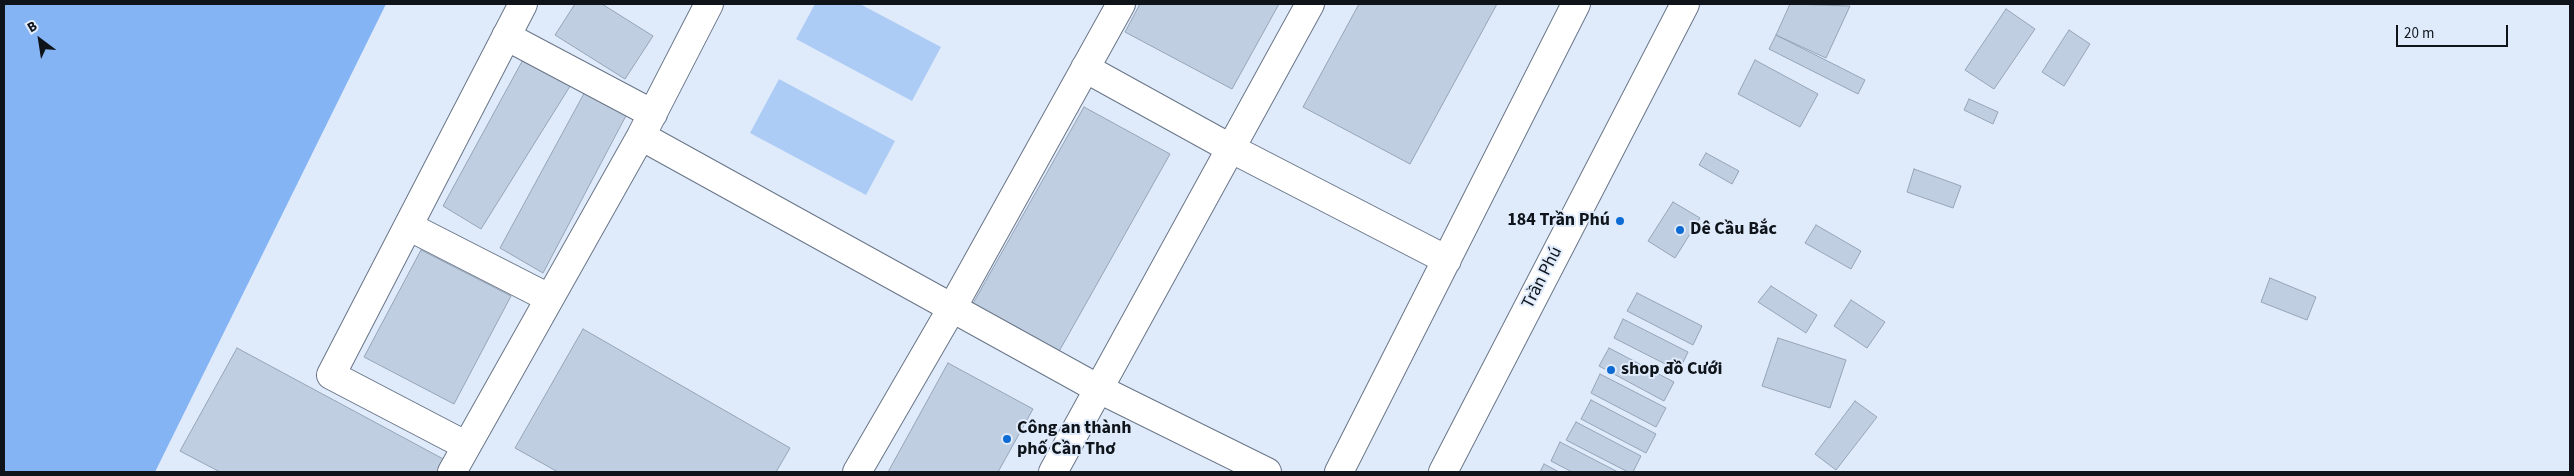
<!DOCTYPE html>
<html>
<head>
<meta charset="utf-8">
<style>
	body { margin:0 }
	#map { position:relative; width:2574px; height:476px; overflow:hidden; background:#dfebfb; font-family:"Source Sans 3",sans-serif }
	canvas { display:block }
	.frame { position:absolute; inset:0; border:5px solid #0f141b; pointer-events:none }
	.north { position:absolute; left:15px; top:15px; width:50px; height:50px; -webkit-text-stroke:4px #dfebfb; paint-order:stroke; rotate:329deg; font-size:14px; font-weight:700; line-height:20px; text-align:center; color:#0f141b }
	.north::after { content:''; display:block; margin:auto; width:18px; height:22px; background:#0f141b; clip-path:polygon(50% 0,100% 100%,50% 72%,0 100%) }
	.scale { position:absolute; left:2396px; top:25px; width:112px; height:22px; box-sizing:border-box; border:2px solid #0f141b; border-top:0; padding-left:6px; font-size:15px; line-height:18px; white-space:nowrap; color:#0f141b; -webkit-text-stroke:4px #dfebfb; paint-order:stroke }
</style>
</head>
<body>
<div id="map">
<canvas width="2574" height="476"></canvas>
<div class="frame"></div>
<div class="north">B</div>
<div class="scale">20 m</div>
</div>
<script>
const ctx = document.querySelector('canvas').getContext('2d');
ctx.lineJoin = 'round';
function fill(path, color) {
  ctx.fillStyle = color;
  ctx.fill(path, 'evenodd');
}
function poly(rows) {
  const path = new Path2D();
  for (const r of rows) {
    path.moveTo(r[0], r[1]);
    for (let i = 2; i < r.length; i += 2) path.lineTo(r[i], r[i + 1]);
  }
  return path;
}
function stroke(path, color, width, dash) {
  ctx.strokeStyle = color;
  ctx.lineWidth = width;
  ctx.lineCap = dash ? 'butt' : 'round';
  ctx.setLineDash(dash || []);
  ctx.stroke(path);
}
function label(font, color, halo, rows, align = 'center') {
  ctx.font = font + ' "Source Sans 3",sans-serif';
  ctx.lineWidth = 4;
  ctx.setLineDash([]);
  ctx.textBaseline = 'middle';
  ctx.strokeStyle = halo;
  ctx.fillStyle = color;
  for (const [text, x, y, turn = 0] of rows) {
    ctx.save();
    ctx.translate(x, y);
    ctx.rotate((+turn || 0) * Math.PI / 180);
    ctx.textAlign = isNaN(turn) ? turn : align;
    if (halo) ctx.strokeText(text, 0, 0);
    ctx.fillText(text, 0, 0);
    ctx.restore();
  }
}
const green = poly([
	[815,4,860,4,941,47,912,101,796,39],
	[779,79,895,141,866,195,750,133]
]);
const water = poly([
	[4,4,386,4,155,472,4,472]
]);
const building = poly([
	[575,4,602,4,653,36,625,79,555,35,575,4],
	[1140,4,1279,4,1232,89,1125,32,1140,4],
	[1359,4,1497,4,1410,164,1303,107,1359,4],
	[1790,4,1850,6,1826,58,1776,35,1790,4],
	[2006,9,2035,29,1994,89,1965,70,2006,9],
	[2069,30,2090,44,2064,86,2042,72,2069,30],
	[1776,35,1865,80,1858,94,1769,49,1776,35],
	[525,56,572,83,481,229,443,206,525,56],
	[1755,60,1818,94,1800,127,1738,94,1755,60],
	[587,88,629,110,543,273,500,248,587,88],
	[1969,99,1998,112,1993,124,1964,110,1969,99],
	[1084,107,1170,154,1057,355,971,307,1084,107],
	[1706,153,1739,171,1732,184,1699,165,1706,153],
	[1914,169,1961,186,1953,208,1907,192,1914,169],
	[1673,202,1700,218,1675,258,1648,241,1673,202],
	[1816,225,1861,251,1851,269,1805,243,1816,225],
	[421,250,511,296,454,404,364,357,421,250],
	[2270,278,2316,297,2307,320,2261,302,2270,278],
	[1771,286,1817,315,1806,333,1758,302,1771,286],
	[1637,293,1702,326,1693,345,1627,311,1637,293],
	[1851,300,1885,322,1867,348,1834,326,1851,300],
	[1623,319,1688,352,1679,371,1614,338,1623,319],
	[583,329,790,448,776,472,558,472,515,448,583,329],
	[1778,338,1846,360,1830,408,1762,386,1778,338],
	[237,348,447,461,440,472,220,472,180,451,237,348],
	[1609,348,1674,382,1664,401,1599,366,1609,348],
	[948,363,1033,409,998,472,888,472,948,363],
	[1600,374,1666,408,1656,427,1591,393,1600,374],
	[1591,400,1656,434,1646,453,1581,419,1591,400],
	[1855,401,1877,417,1836,470,1815,454,1855,401],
	[1576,422,1641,456,1633,472,1628,472,1566,440,1576,422],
	[1560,442,1618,472,1572,472,1551,461,1560,442],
	[1544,464,1559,472,1540,472,1544,464]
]);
const minor = poly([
	[506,36,653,114],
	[1085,68,1230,148,1447,260],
	[641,136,1097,388,1267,472],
	[408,226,549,298],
	[465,445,331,375,523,4],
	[452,472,641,136,709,4],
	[857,472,952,308,1121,4],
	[1053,472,1310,4],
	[1339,472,1576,4],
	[1443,472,1685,4]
]);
const markers = [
	[1620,221,5,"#0e6bd4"],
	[1680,230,5,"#0e6bd4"],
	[1611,370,5,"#0e6bd4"],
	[1007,439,5,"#0e6bd4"]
];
const poiNames = [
	["184 Trần Phú",1610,221,"right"],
	["Dê Cầu Bắc",1690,230],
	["shop đồ Cưới",1621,370],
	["Công an thành",1017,429],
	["phố Cần Thơ",1017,450]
];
const streetNames = [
	["Trần Phú",1543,278,-63]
];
fill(green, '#adccf5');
fill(water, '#85b4f4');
fill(building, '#c0cee2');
stroke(building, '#96a4b7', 1);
stroke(minor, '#697587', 30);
stroke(minor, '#fff', 28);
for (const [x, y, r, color] of markers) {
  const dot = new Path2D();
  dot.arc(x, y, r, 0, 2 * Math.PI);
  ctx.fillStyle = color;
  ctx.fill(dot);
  stroke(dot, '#dfebfb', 2);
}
label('bold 18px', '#0f141b', '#dfebfb', poiNames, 'left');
label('18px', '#0f141b', '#dfebfb', streetNames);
</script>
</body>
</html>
